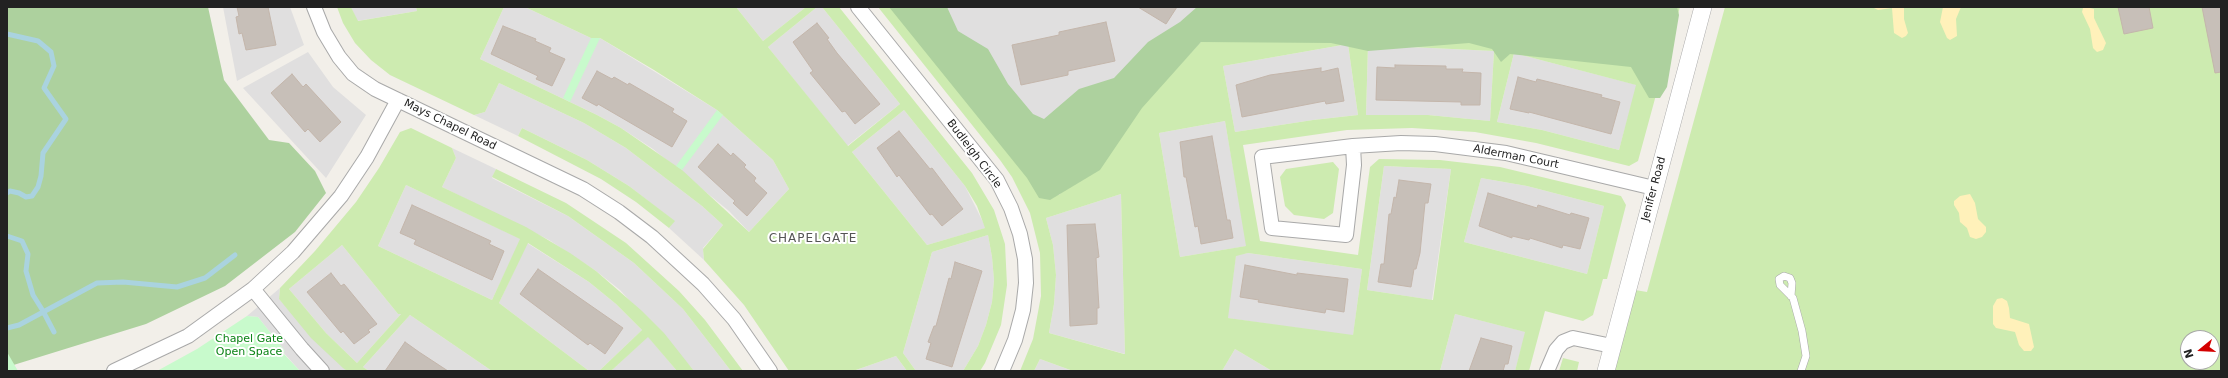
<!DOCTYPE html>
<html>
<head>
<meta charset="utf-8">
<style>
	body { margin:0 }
	#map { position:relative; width:2228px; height:378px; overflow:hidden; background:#f2efe9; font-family:"DejaVu Sans",sans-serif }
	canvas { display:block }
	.frame { position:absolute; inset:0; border:8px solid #222; pointer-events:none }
	.north { position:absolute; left:2180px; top:330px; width:40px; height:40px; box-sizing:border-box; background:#fff; border:1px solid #a7a7a7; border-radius:50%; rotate:252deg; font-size:11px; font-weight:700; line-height:16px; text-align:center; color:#222 }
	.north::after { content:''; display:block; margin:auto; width:14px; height:18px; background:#d40000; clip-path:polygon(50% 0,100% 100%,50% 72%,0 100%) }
</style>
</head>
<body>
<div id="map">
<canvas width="2228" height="378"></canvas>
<div class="frame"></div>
<div class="north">N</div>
</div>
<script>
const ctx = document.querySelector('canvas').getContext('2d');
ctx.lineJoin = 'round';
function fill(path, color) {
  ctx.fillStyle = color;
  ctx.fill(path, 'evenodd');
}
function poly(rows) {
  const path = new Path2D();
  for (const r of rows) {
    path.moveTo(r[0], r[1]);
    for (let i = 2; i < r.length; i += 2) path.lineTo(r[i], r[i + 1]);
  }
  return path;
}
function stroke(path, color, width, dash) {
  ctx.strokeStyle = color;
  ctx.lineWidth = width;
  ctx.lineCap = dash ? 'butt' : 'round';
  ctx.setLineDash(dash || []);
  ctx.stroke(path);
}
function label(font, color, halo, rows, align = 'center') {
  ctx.font = font + ' "DejaVu Sans",sans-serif';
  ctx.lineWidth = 4;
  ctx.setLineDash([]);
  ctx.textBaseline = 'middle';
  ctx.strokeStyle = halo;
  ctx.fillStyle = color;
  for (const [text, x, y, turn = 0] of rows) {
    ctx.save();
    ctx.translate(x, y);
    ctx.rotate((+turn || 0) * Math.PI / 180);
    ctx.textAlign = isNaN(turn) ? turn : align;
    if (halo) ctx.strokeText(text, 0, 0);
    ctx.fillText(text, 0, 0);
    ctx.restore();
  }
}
const residential = poly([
	[223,7,290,7,304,45,237,81],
	[351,7,416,7,417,11,357,21],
	[504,7,525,7,591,38,600,38,717,110,773,160,789,189,749,232,729,211,653,149,621,128,597,115,480,59],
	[736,7,806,7,763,41],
	[817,7,822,7,900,104,847,146,768,47],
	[906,7,1242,7,1224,17,1059,195],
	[1348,44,1358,115,1313,120,1235,132,1223,66],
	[1368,45,1494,51,1490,121,1428,115,1366,115],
	[308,52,333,87,366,115,326,178,243,88],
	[1514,53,1637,85,1619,150,1542,130,1497,122],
	[499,83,584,123,626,148,702,206,723,225,703,248,704,260,669,228,674,221,629,186,587,160,522,128,518,136,474,115,485,112],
	[904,110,965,186,986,228,927,245,852,152],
	[1225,121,1247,246,1180,257,1159,133],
	[452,148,496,169,492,178,568,216,634,263,683,309,731,371,694,371,620,290,596,271,549,240,442,187,456,158],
	[1384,166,1451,169,1432,300,1367,290],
	[1481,178,1527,186,1604,206,1587,274,1464,242],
	[406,185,521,239,492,300,378,246],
	[1121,194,1125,354,1049,333,1054,304,1056,275,1053,245,1046,218],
	[988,235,992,257,994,280,992,302,986,325,978,346,963,371,916,371,903,353,932,252],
	[527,243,589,282,616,304,642,330,599,371,589,371,499,303],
	[342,245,398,314,401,314,357,363,326,333,289,289],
	[1248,253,1362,269,1353,336,1227,318,1236,255],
	[280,288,279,299,347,371,300,371,283,352,285,351,258,317,247,316],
	[1455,314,1526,332,1515,371,1440,371],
	[410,315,492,371,369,371,363,367],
	[648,336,677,371,611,371],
	[1235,349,1272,371,1222,371],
	[896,356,907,371,853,371],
	[1040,359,1073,371,1034,371]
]);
const grass = poly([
	[337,7,351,7,358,21,417,11,416,7,504,7,480,59,597,115,621,128,682,170,749,232,789,189,773,160,717,110,654,70,600,38,591,38,525,7,736,7,763,41,806,7,817,7,768,47,848,146,900,104,822,7,839,7,972,173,994,210,1005,244,1007,285,1001,325,985,363,980,371,963,371,978,346,986,325,992,302,994,280,992,257,988,235,932,252,903,353,916,371,907,371,896,356,853,371,789,371,744,305,704,260,703,249,723,225,702,206,626,148,584,123,499,83,485,112,474,115,390,75,371,60,355,43,343,23],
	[904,110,965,186,977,206,985,228,927,245,852,152],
	[878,7,906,7,1059,195,1224,17,1242,7,1680,7,1638,161,1629,166,1536,143,1475,132,1443,130,1412,128,1347,130,1243,145,1260,241,1358,255,1370,167,1379,159,1440,160,1500,167,1621,196,1626,205,1607,279,1603,279,1593,315,1583,321,1545,311,1529,371,1515,371,1525,332,1455,314,1440,371,1272,371,1235,349,1222,371,1073,371,1040,359,1034,371,1020,371,1033,339,1041,296,1040,253,1030,213,1012,177,1000,160],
	[1348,44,1358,115,1313,120,1235,132,1223,66],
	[1368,45,1494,51,1490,121,1428,115,1366,115],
	[1514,53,1636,85,1619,150,1542,130,1497,122],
	[1225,121,1246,246,1180,257,1159,133],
	[1384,166,1451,169,1433,300,1367,290],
	[1481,178,1527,186,1604,206,1587,274,1464,242],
	[1121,194,1125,354,1124,354,1049,333,1054,304,1056,275,1053,245,1046,218],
	[1248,253,1362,269,1353,335,1228,318,1236,256],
	[1725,7,2221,7,2221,371,1613,371,1635,290,1647,292],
	[2188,338,2212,338,2212,362,2188,362],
	[411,128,452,148,456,158,442,187,526,227,570,253,596,271,642,311,664,333,694,371,677,371,648,337,611,371,599,371,642,330,616,304,589,282,528,243,499,303,589,371,492,371,410,315,363,367,369,371,347,371,343,368,311,338,279,299,280,288,315,251,356,202,379,168,400,132],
	[406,185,520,239,492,300,378,246],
	[342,245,398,314,401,314,357,363,326,333,289,289],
	[522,128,587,160,629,186,675,221,669,228,636,202,601,179,518,136],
	[1333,162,1339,169,1333,213,1324,219,1294,215,1285,206,1280,177,1286,169],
	[496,169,566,203,626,243,679,291,705,320,743,371,731,371,683,309,634,263,568,216,492,177],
	[1563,358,1579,362,1577,371,1559,371]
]);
const forest = poly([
	[7,7,208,7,224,80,269,140,289,143,315,171,326,193,295,232,225,286,146,324,7,367],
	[889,7,947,7,958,31,988,49,1008,84,1033,114,1044,119,1079,89,1114,78,1148,42,1180,22,1197,7,1677,7,1679,15,1667,87,1660,98,1649,98,1631,67,1510,54,1501,62,1492,49,1469,43,1368,51,1331,43,1201,42,1142,108,1100,170,1050,200,1039,198,1027,178]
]);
const sand = poly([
	[1872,7,1904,7,1904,19,1908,33,1906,36,1902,38,1894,33,1892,8,1878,10],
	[1943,7,1961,7,1956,19,1957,36,1950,40,1947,38,1940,22],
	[2086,7,2094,9,2094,18,2106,43,2103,50,2097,52,2093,48,2090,29,2082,12,2083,8],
	[1970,194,1975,203,1978,219,1986,227,1986,232,1982,237,1976,239,1970,237,1967,228,1960,222,1959,213,1954,205,1954,201,1960,196],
	[2002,298,2007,301,2009,308,2010,318,2029,324,2034,347,2031,351,2024,351,2019,345,2015,332,1996,328,1993,324,1993,306,1997,299]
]);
const park = poly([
	[591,38,600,38,570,102,563,98],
	[717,110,723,115,682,170,676,166],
	[247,316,258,317,285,351,283,353,300,371,157,371,197,349],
	[7,352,18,371,7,371]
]);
const stream = poly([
	[7,34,38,41,51,52,54,66,44,88,66,119,43,153,41,176,38,187,32,196,26,197,19,193,10,191,7,193],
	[7,236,22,241,28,254,26,271,33,295,43,311,54,332],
	[7,328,19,325,97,283,123,282,177,287,205,278,235,255]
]);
const building = poly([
	[237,7,268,7,276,45,246,50,242,33,239,34,236,17,239,16,237,7],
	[1138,7,1177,7,1166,24,1138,7],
	[2118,7,2149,7,2153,28,2124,34,2118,7],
	[2202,7,2221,7,2221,72,2215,73,2202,7],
	[1106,22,1115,61,1068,71,1068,75,1021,85,1012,45,1059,35,1059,32,1106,22],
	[817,23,829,38,827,39,837,53,880,104,855,124,845,111,842,112,810,73,813,71,793,42,817,23],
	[503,26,536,39,535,41,551,48,549,52,565,59,552,86,536,79,538,76,491,54,503,26],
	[1395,65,1446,66,1446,69,1463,69,1462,72,1481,73,1480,105,1461,105,1461,102,1376,100,1377,67,1395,68,1395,65],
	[1321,68,1321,72,1338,68,1344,101,1326,104,1325,101,1242,117,1236,85,1270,75,1321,68],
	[597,71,612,79,614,77,628,85,629,83,674,109,672,112,687,121,672,147,598,104,597,106,582,98,597,71],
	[292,74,303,87,306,84,341,122,320,142,308,129,305,132,271,93,292,74],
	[1518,77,1536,82,1537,79,1602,95,1601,97,1620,102,1611,134,1529,112,1529,113,1510,109,1518,77],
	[899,131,930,169,932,168,963,209,942,226,932,214,930,215,899,175,897,177,877,148,899,131],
	[1212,136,1227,220,1230,220,1233,238,1201,244,1198,226,1195,227,1186,177,1184,177,1180,142,1212,136],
	[718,144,731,156,733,153,746,165,744,167,756,178,754,181,767,193,747,216,733,203,735,201,698,167,718,144],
	[1399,180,1431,184,1428,203,1425,203,1420,253,1416,269,1414,269,1411,287,1378,282,1381,264,1384,264,1389,214,1391,214,1394,197,1396,198,1399,180],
	[1488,193,1537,208,1538,205,1570,215,1571,213,1589,218,1580,249,1563,245,1562,248,1530,238,1529,240,1512,236,1512,238,1479,226,1488,193],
	[412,205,491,241,489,244,504,251,492,280,414,244,416,240,400,233,412,205],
	[1095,224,1099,257,1096,258,1099,308,1097,308,1097,324,1070,326,1067,225,1095,224],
	[955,262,982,271,952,367,926,359,931,343,928,342,934,326,936,326,949,278,951,279,955,262],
	[1245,265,1297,275,1297,273,1348,279,1344,312,1326,309,1325,313,1258,302,1259,300,1240,297,1245,265],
	[538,269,623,328,605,354,590,343,588,345,520,294,538,269],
	[331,273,341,286,344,284,377,324,368,330,370,332,354,344,343,331,341,333,307,292,331,273],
	[1481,338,1512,346,1508,364,1505,364,1503,371,1469,371,1481,338],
	[405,342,419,352,448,371,385,371,405,342]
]);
const service = poly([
	[1791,296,1792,283,1790,278,1784,276,1779,279,1780,285,1793,298,1802,331,1806,356,1801,371]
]);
const minor = poly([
	[314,7,324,32,339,57,353,74,375,89,583,189,619,212,652,237,703,284,734,319,770,371],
	[858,7,997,180,1011,208,1020,234,1025,259,1026,283,1023,310,1015,340,1002,371],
	[1353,146,1262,157,1272,228,1346,235,1354,165,1353,146,1401,143,1435,144,1506,153,1654,188],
	[253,289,302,349,322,371],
	[114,371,188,336,253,289,293,252,341,196,367,157,398,100],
	[1547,371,1556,350,1563,342,1573,338,1612,346]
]);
const tertiary = poly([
	[1606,371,1703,7]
]);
const streetNames = [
	["Mays Chapel Road",450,125,26],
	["Budleigh Circle",974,154,53],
	["Alderman Court",1516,157,11],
	["Jenifer Road",1654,189,-75]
];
const parkNames = [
	["Chapel Gate",249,339],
	["Open Space",249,352]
];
const neighbourhoodNames = [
	["CHAPELGATE",813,239]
];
fill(residential, '#e0dfdf');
fill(grass, '#cdebb0');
fill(forest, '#add19e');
fill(sand, '#fff1ba');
fill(park, '#c8facc');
stroke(stream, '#aad3df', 5);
fill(building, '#c7bfb8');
stroke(building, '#c4b6ab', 1);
stroke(service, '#a9a9a9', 8);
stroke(minor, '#a9a9a9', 16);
stroke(tertiary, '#a9a9a9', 18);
stroke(service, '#fff', 7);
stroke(minor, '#fff', 14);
stroke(tertiary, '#fff', 17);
label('11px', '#222', '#fff', streetNames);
label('11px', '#0c8416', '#fff', parkNames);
ctx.letterSpacing = '1px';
label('12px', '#555', '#fff', neighbourhoodNames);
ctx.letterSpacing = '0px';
</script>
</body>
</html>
